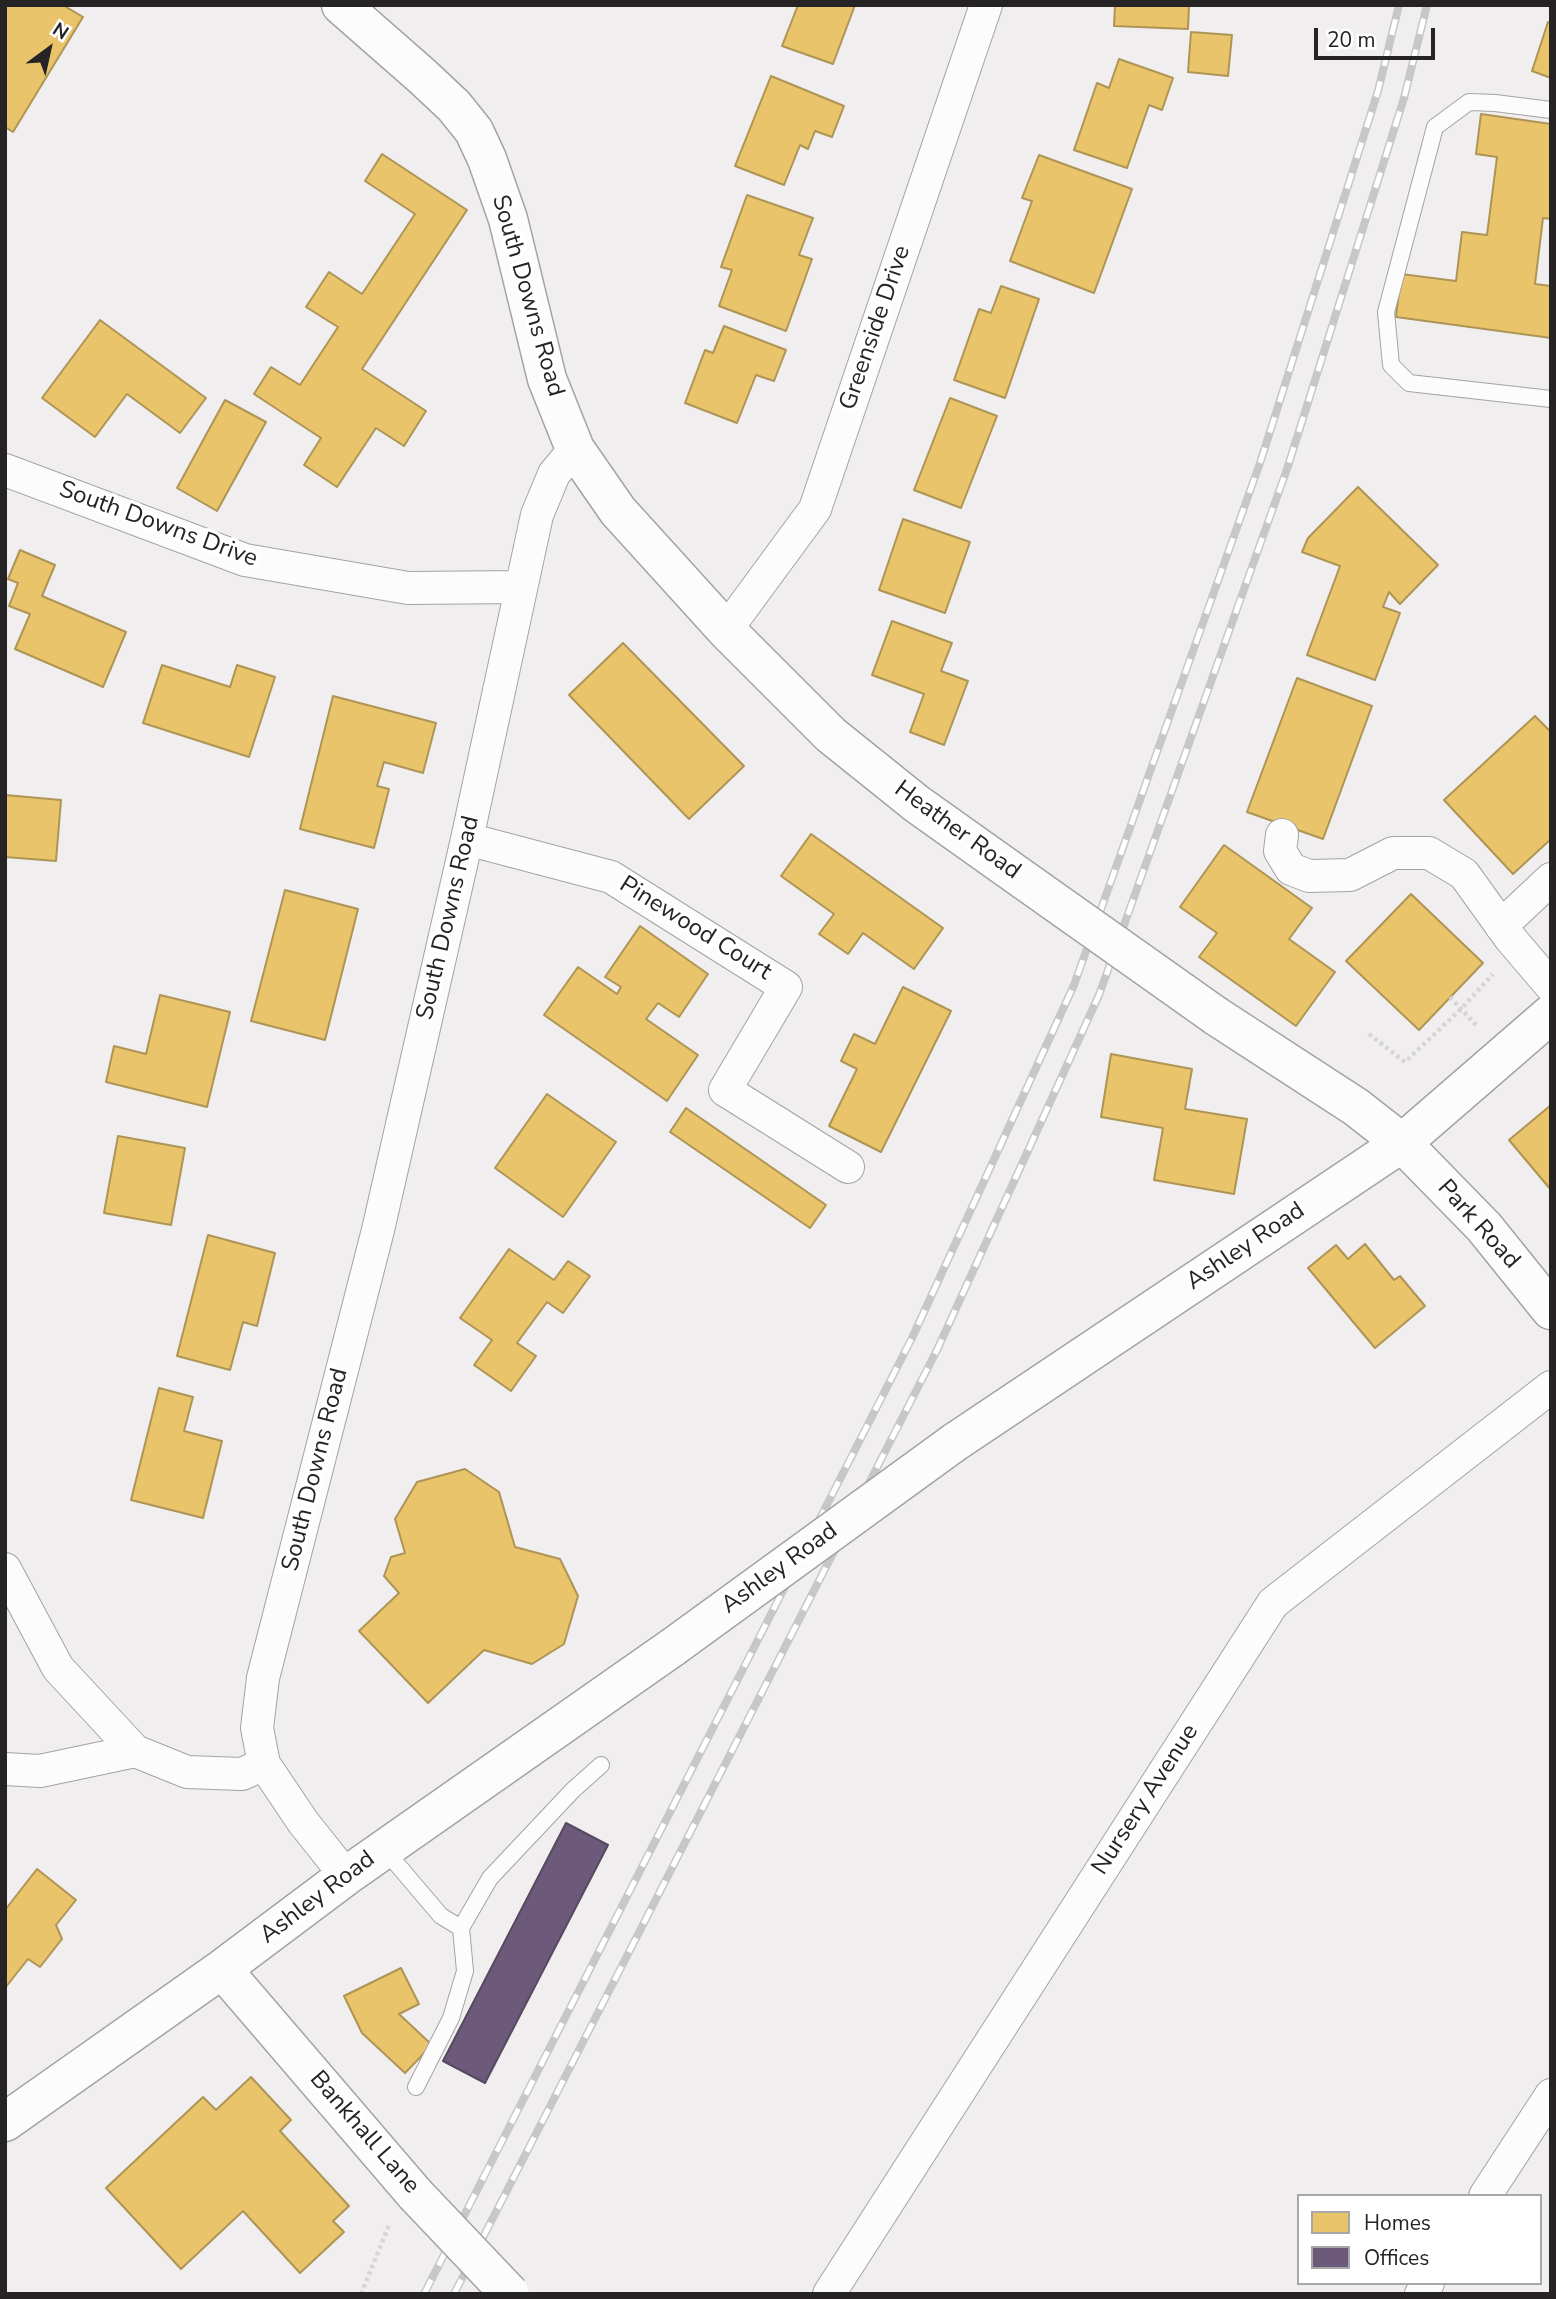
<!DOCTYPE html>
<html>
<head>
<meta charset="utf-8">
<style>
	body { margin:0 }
	#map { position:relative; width:1556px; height:2299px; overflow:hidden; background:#f0eeee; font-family:"Nunito Sans",sans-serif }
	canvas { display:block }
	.frame { position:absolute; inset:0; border:7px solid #252323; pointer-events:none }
	.legend { position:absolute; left:1297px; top:2194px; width:245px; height:91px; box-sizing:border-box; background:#fff; border:2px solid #a8a7a7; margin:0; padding:9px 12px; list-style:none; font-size:21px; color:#252323 }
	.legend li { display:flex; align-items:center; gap:14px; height:35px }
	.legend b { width:35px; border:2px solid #a8a7a7 }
	.north { position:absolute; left:14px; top:14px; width:70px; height:70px; -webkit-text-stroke:5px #fff; paint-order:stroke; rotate:33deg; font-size:19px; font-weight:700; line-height:28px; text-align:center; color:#252323 }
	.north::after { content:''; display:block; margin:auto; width:24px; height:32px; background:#252323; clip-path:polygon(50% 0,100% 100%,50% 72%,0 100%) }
	.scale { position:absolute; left:1314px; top:28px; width:121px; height:32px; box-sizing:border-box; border:4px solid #252323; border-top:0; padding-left:9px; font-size:21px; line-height:24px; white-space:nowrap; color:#252323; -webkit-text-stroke:5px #fff; paint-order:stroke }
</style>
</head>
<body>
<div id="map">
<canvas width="1556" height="2299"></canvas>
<div class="frame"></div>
<ul class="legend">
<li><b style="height:19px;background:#e9c46a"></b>Homes</li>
<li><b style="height:19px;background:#6d597a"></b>Offices</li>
</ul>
<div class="north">N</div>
<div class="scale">20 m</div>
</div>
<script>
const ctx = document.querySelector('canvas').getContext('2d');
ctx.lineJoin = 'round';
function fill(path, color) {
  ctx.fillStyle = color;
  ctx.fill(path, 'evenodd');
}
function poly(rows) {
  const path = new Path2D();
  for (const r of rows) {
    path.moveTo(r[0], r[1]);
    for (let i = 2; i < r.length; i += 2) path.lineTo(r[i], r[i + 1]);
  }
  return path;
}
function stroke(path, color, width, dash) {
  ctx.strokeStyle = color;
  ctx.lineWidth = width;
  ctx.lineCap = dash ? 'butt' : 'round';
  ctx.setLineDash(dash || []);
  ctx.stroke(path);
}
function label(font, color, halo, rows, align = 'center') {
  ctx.font = font + ' "Nunito Sans",sans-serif';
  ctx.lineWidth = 7;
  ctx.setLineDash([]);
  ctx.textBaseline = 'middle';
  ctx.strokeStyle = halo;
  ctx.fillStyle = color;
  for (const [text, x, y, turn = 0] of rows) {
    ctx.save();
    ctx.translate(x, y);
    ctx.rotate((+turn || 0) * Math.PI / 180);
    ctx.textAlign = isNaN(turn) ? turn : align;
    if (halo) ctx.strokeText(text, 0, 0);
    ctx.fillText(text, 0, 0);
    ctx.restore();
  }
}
const homes = poly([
	[5,5,63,5,83,17,13,132,5,127,5,5],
	[798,5,855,5,833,64,782,46,798,5],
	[1115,5,1189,5,1188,29,1114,26,1115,5],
	[1548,22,1551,23,1551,78,1532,71,1548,22],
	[1191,32,1232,35,1228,76,1188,72,1191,32],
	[1119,59,1173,78,1162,110,1149,105,1127,168,1074,150,1097,83,1109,88,1119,59],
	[771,76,844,106,832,137,815,131,808,149,800,145,784,185,735,166,771,76],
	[1481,114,1551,124,1551,219,1543,218,1535,284,1551,286,1551,338,1396,317,1401,274,1456,281,1462,232,1487,235,1497,157,1476,154,1481,114],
	[382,154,467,210,362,369,426,411,404,446,376,428,337,487,304,465,321,438,254,394,271,367,300,385,338,327,306,307,329,272,362,294,415,214,365,181,382,154],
	[1039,155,1132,189,1094,293,1010,261,1032,201,1022,198,1039,155],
	[747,195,813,218,799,255,812,259,786,331,719,306,732,270,721,267,747,195],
	[1001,286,1039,299,1005,398,954,380,979,309,991,313,1001,286],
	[100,320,206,398,180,433,127,394,95,437,42,398,100,320],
	[724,326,786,350,774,381,756,375,737,423,685,403,705,350,713,353,724,326],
	[950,398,997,416,961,508,914,490,950,398],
	[225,400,266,422,217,511,177,488,225,400],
	[1358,487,1438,565,1400,604,1389,592,1383,607,1400,613,1375,680,1307,655,1340,566,1302,552,1308,538,1358,487],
	[903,519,970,542,945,613,879,590,903,519],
	[20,550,55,565,42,596,126,632,103,687,15,649,30,614,9,606,18,583,8,579,20,550],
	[892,621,952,643,941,671,968,681,944,745,910,732,924,694,872,675,892,621],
	[623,643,744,766,689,819,569,695,623,643],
	[162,665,230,687,237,665,275,677,249,757,143,723,162,665],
	[1297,678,1372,706,1323,839,1247,812,1297,678],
	[333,696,436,723,423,773,384,762,377,786,389,789,374,848,300,829,333,696],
	[1535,716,1551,732,1551,839,1513,874,1444,800,1535,716],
	[5,795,61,800,56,861,5,857,5,795],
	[811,834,943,928,914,969,863,933,848,954,819,934,834,914,781,876,811,834],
	[1224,845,1312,908,1289,939,1335,972,1296,1026,1199,957,1217,933,1180,907,1224,845],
	[285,890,358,909,325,1040,251,1021,285,890],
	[1411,894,1483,963,1419,1030,1346,961,1411,894],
	[640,926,708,974,679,1017,658,1003,646,1019,698,1055,667,1101,544,1015,578,967,617,994,621,987,605,977,640,926],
	[903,987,951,1011,881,1152,829,1126,857,1069,841,1061,854,1034,875,1044,903,987],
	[160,995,230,1012,207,1107,106,1082,114,1046,146,1054,160,995],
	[1111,1054,1192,1069,1185,1109,1247,1119,1234,1194,1154,1180,1163,1128,1101,1117,1111,1054],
	[547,1094,616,1142,563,1217,495,1168,547,1094],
	[1551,1105,1551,1190,1509,1140,1551,1105],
	[686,1108,826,1205,810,1228,670,1132,686,1108],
	[118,1136,185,1148,171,1225,104,1213,118,1136],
	[208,1235,275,1253,257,1326,243,1322,230,1370,177,1356,208,1235],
	[1365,1244,1394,1280,1400,1276,1425,1306,1375,1348,1308,1268,1336,1245,1348,1259,1365,1244],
	[509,1249,554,1280,568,1261,590,1276,563,1313,547,1302,517,1343,536,1356,511,1391,474,1365,492,1340,460,1318,509,1249],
	[159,1388,193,1397,184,1431,222,1441,203,1518,131,1500,159,1388],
	[465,1469,499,1492,515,1547,560,1559,578,1596,564,1644,532,1664,484,1650,428,1703,359,1631,399,1593,384,1576,391,1557,405,1553,395,1519,417,1482,465,1469],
	[37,1869,76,1900,56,1925,62,1939,40,1967,28,1959,5,1988,5,1910,37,1869],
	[401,1968,419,2004,399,2014,432,2045,405,2073,362,2033,344,1996,401,1968],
	[251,2077,291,2120,280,2131,349,2206,333,2221,344,2232,300,2273,243,2211,181,2269,106,2188,203,2097,216,2110,251,2077]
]);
const offices = poly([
	[566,1823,608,1845,485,2083,443,2061,566,1823]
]);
const path = poly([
	[1450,997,1476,1025],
	[1369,1034,1405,1062,1461,1009,1493,974],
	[361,2294,389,2225]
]);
const lane = poly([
	[1551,110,1495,103,1469,102,1435,127,1386,312,1391,365,1409,383,1551,399],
	[384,1849,441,1916,461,1928],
	[416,2087,451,2018,465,1971,461,1928,490,1878,573,1790,601,1765]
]);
const street = poly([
	[5,470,245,560,408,588,521,587],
	[726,630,815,509,986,5],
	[1282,835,1280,851,1291,869,1309,876,1350,875,1393,853,1429,853,1464,874,1510,938,1551,986],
	[467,839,611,877,786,987,725,1090,848,1167],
	[1501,926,1551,879],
	[5,1569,58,1668,135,1751,187,1772,242,1774,264,1764],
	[5,1769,40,1771,135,1751],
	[346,1876,303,1822,264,1764,257,1728,263,1678,378,1230,467,839,537,515,554,474,575,449],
	[1485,2196,1551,2095],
	[829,2294,1273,1603,1551,1387],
	[1421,2294,1428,2283]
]);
const secondary = poly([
	[341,5,422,76,454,106,474,131,487,159,508,219,547,379,575,449,618,511,726,630,831,735,917,804,1007,868],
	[1216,1016,1356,1107,1402,1143,1484,1227,1551,1310],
	[955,1442,1402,1143,1551,1014],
	[222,1969,415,2194],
	[5,2122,222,1969,346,1876,673,1647]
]);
const rail = poly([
	[424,2294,912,1338,1074,985,1261,460,1378,91,1399,5],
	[454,2294,937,1350,1099,995,1287,469,1404,98,1427,5]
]);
const secondaryBridge = poly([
	[1007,868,1216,1016],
	[673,1647,955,1442],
	[415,2194,510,2294]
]);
const streetNames = [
	["South Downs Road",527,296,74],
	["Greenside Drive",876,328,-71],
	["South Downs Drive",158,525,20],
	["Heather Road",957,831,36],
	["South Downs Road",449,918,-77],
	["Pinewood Court",695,929,32],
	["Park Road",1478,1225,48],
	["Ashley Road",1246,1247,-34],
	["South Downs Road",316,1470,-76],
	["Ashley Road",780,1569,-36],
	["Nursery Avenue",1146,1800,-57],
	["Ashley Road",318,1898,-37],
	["Bankhall Lane",364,2133,49]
];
fill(homes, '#e9c46a');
stroke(homes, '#ae9455', 2);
fill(offices, '#6d597a');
stroke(offices, '#574960', 2);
stroke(lane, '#a4a2a2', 18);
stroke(street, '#a4a2a2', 34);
stroke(secondary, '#a4a2a2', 41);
stroke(path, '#d6d4d4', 4.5, [3.5, 3.5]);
stroke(lane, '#fdfcfc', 16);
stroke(street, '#fdfcfc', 32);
stroke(secondary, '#fdfcfc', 38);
stroke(rail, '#c7c7c7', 8);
stroke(rail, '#fff', 5, [16]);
stroke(secondaryBridge, '#a4a2a2', 41, []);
stroke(secondaryBridge, '#fdfcfc', 38);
label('24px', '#252323', '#fff', streetNames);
</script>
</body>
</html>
